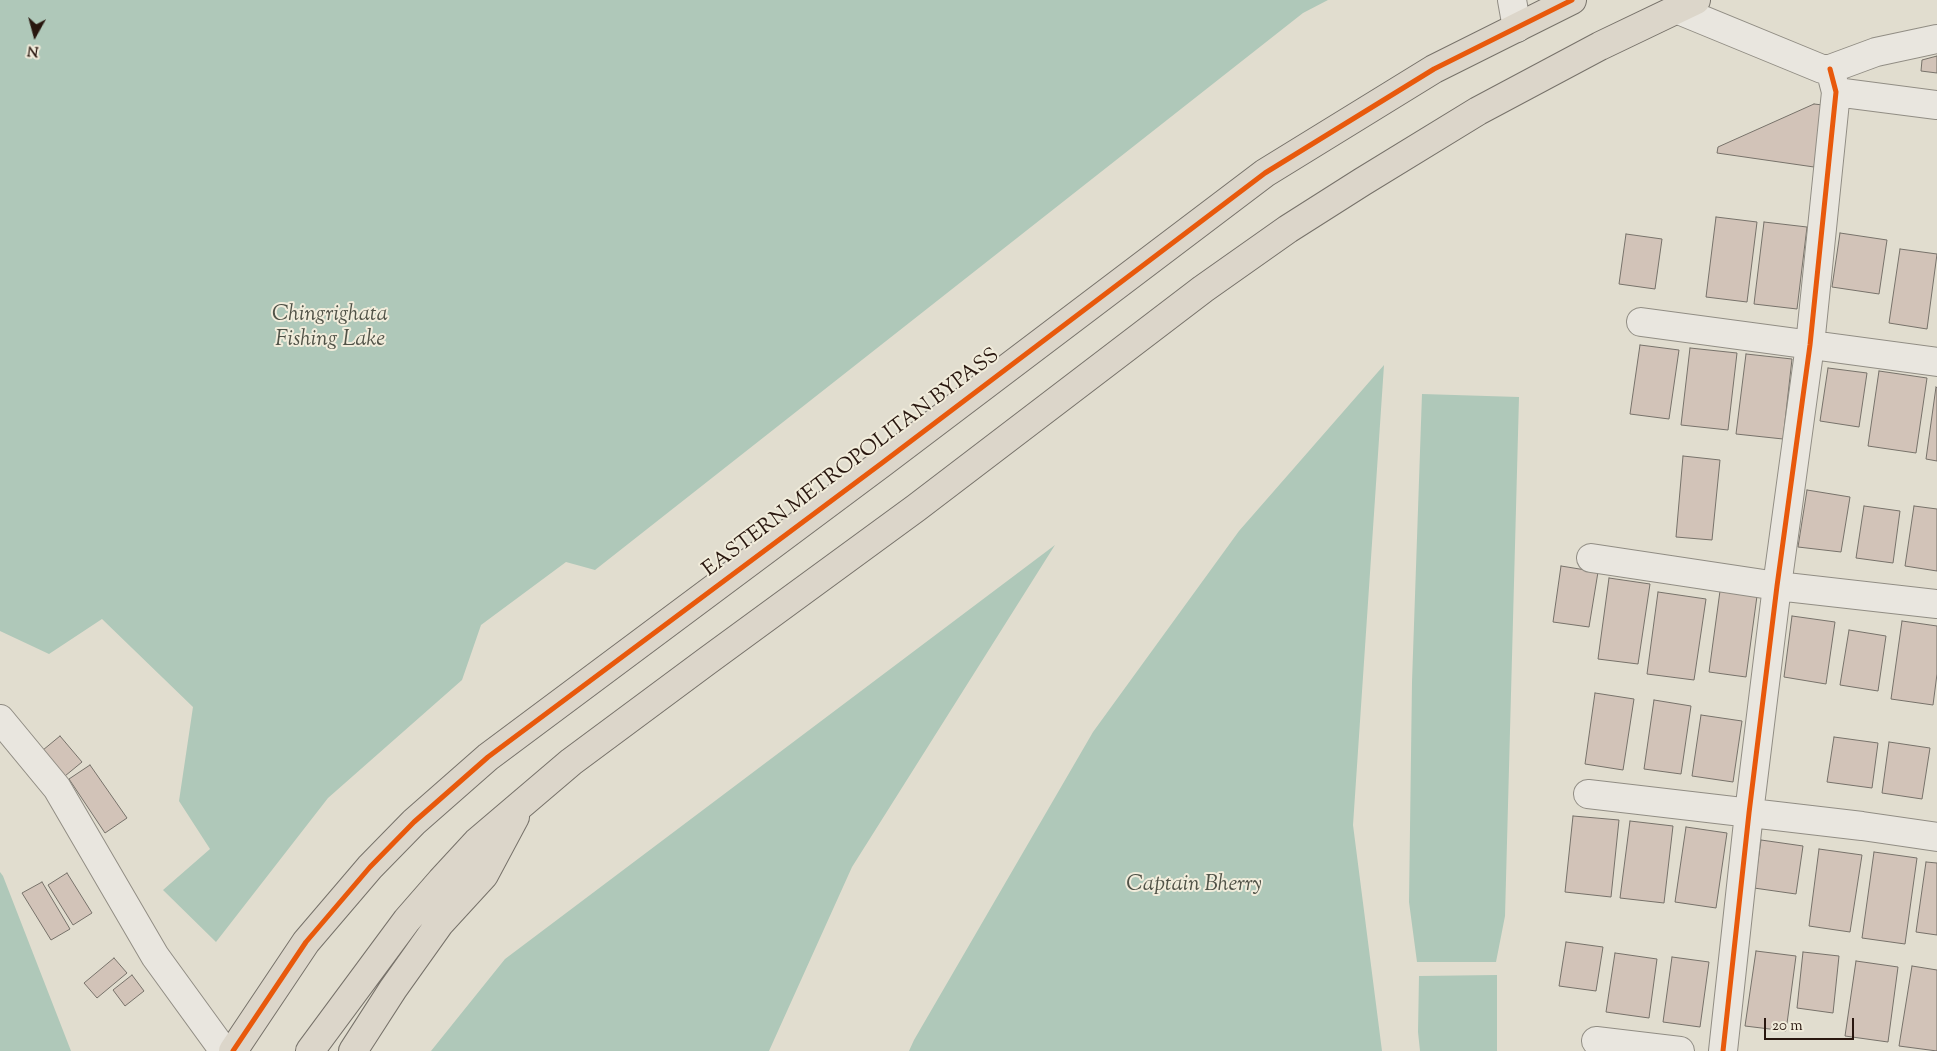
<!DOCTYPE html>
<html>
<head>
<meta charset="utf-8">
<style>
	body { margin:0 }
	#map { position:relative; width:1937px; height:1051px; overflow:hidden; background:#e1ddcf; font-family:"Sorts Mill Goudy",serif }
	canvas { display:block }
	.north { position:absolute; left:10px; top:10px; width:50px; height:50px; -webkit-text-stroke:4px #f1ecdb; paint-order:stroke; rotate:187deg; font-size:14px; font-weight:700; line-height:20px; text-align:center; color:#29170f }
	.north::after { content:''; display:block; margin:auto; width:18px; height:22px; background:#29170f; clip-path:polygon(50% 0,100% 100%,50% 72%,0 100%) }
	.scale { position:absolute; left:1764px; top:1018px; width:90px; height:22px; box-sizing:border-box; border:2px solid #29170f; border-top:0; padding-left:6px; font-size:15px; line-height:18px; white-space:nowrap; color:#29170f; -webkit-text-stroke:4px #f1ecdb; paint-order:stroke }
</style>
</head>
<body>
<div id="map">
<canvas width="1937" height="1051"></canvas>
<div class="north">N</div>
<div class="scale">20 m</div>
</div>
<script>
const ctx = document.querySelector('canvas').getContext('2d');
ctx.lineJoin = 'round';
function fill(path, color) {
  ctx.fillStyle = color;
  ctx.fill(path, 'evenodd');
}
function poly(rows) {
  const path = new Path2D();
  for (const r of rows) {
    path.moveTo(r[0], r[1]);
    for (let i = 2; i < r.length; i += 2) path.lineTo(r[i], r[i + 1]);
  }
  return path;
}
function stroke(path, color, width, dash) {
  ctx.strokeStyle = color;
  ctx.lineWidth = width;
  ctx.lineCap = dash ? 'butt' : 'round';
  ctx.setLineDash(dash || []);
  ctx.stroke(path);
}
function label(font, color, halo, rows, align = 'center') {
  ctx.font = font + ' "Sorts Mill Goudy",serif';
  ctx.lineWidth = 4;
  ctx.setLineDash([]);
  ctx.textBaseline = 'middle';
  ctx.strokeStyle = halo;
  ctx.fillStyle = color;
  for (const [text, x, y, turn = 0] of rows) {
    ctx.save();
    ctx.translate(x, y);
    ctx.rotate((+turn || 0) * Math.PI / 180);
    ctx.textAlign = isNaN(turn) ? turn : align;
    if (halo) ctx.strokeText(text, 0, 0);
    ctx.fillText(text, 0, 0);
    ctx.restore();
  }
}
const water = poly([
	[0,0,1328,0,1303,13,595,570,566,562,481,625,462,680,328,798,216,942,163,890,210,849,179,801,193,707,102,619,49,654,0,631],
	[1384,365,1353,825,1382,1051,909,1051,914,1040,1093,732,1239,531],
	[1422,394,1519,397,1505,916,1496,962,1417,962,1409,902,1412,682],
	[1055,545,852,867,769,1051,431,1051,505,959],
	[0,872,3,876,71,1051,0,1051],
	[1497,975,1497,1051,1420,1051,1418,1032,1419,976]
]);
const building = poly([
	[1937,56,1937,73,1921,71,1922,60,1937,56],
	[1814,104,1823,105,1814,167,1717,153,1718,147,1814,104],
	[1716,217,1757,222,1747,302,1706,297,1716,217],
	[1764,222,1807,227,1797,309,1754,304,1764,222],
	[1840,233,1887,240,1879,294,1832,287,1840,233],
	[1626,234,1662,239,1655,289,1619,284,1626,234],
	[1900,249,1937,254,1927,329,1889,323,1900,249],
	[1640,345,1679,350,1669,419,1630,414,1640,345],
	[1690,348,1737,353,1728,430,1681,425,1690,348],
	[1746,354,1792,359,1783,439,1736,434,1746,354],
	[1828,368,1867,373,1859,427,1820,421,1828,368],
	[1879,371,1927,378,1916,453,1868,446,1879,371],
	[1936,387,1937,388,1937,461,1926,459,1936,387],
	[1683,456,1720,460,1712,540,1676,537,1683,456],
	[1807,490,1850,497,1841,552,1798,547,1807,490],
	[1864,506,1900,511,1893,563,1856,558,1864,506],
	[1914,506,1937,509,1937,571,1905,566,1914,506],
	[1561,566,1598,572,1589,627,1553,622,1561,566],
	[1609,578,1650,584,1638,664,1598,659,1609,578],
	[1720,591,1757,596,1746,677,1709,672,1720,591],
	[1658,592,1706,599,1694,680,1647,674,1658,592],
	[1792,616,1835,622,1826,684,1784,677,1792,616],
	[1902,621,1937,626,1937,674,1933,705,1891,699,1902,621],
	[1849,630,1886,636,1878,691,1840,685,1849,630],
	[1595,693,1634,699,1623,770,1585,764,1595,693],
	[1654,700,1691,706,1681,774,1644,769,1654,700],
	[1701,715,1742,721,1733,782,1692,776,1701,715],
	[60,736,82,762,65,776,43,750,60,736],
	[1834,737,1878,743,1872,788,1827,782,1834,737],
	[1889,742,1930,748,1922,799,1882,793,1889,742],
	[90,765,127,818,105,833,69,779,90,765],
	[1573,816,1619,820,1611,897,1565,892,1573,816],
	[1630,821,1673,826,1664,903,1620,898,1630,821],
	[1686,827,1727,833,1716,908,1675,902,1686,827],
	[1761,840,1803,846,1796,894,1754,888,1761,840],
	[1819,849,1862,855,1850,932,1809,926,1819,849],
	[1874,852,1917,858,1905,944,1862,938,1874,852],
	[1926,862,1937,863,1937,935,1916,932,1926,862],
	[67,873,92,913,73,925,48,885,67,873],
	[42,882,70,929,51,940,22,893,42,882],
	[1566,942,1603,947,1596,991,1559,986,1566,942],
	[1756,951,1796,956,1786,1031,1745,1026,1756,951],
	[1803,952,1839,956,1833,1013,1797,1008,1803,952],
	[1615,953,1657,959,1649,1018,1606,1012,1615,953],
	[1672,957,1709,962,1700,1027,1663,1022,1672,957],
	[114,958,127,973,97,998,84,983,114,958],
	[1856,961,1898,967,1888,1042,1845,1036,1856,961],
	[1912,966,1937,970,1937,1051,1899,1046,1912,966],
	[132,975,144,991,125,1006,113,990,132,975]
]);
const minor = poly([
	[1512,0,1517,28],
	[1676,9,1822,69,1830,69,1876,52,1937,39],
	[1836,92,1937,105],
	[1641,322,1937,362],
	[1591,558,1777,586,1937,604],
	[0,719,57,788,155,956,224,1051],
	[1588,794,1862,826,1937,837],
	[1596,1041,1680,1051],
	[1723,1051,1749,813,1777,586,1810,345,1836,92,1830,69]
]);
const major = poly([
	[233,1051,306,942,370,867,414,822,488,757,882,463,1265,173,1434,69,1572,0],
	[310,1051,407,920,441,881,477,842,571,762,707,661,916,508,1203,289,1288,229,1362,182,1478,111,1600,46,1696,0],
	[353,1051,393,989,440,923,484,875,515,817]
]);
const cycleway = poly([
	[233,1051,306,942,370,867,414,822,488,757,882,463,1265,173,1434,69,1572,0],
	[1723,1051,1749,813,1777,586,1810,345,1836,92,1830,69]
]);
const streetNames = [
	["EASTERN METROPOLITAN BYPASS",852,464,-37]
];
const waterNames = [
	["Chingrighata",330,316],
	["Fishing Lake",330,341],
	["Captain Bherry",1194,886]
];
fill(water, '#afc8b9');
fill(building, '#d2c3b8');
stroke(building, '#77726a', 1);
stroke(minor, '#918d84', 30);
stroke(major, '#77726a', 30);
stroke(minor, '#e9e6df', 28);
stroke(major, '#dcd6ca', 28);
stroke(cycleway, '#e8590c', 5);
label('21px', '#29170f', '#f1ecdb', streetNames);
label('italic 22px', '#505247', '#f1ecdb', waterNames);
</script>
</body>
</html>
